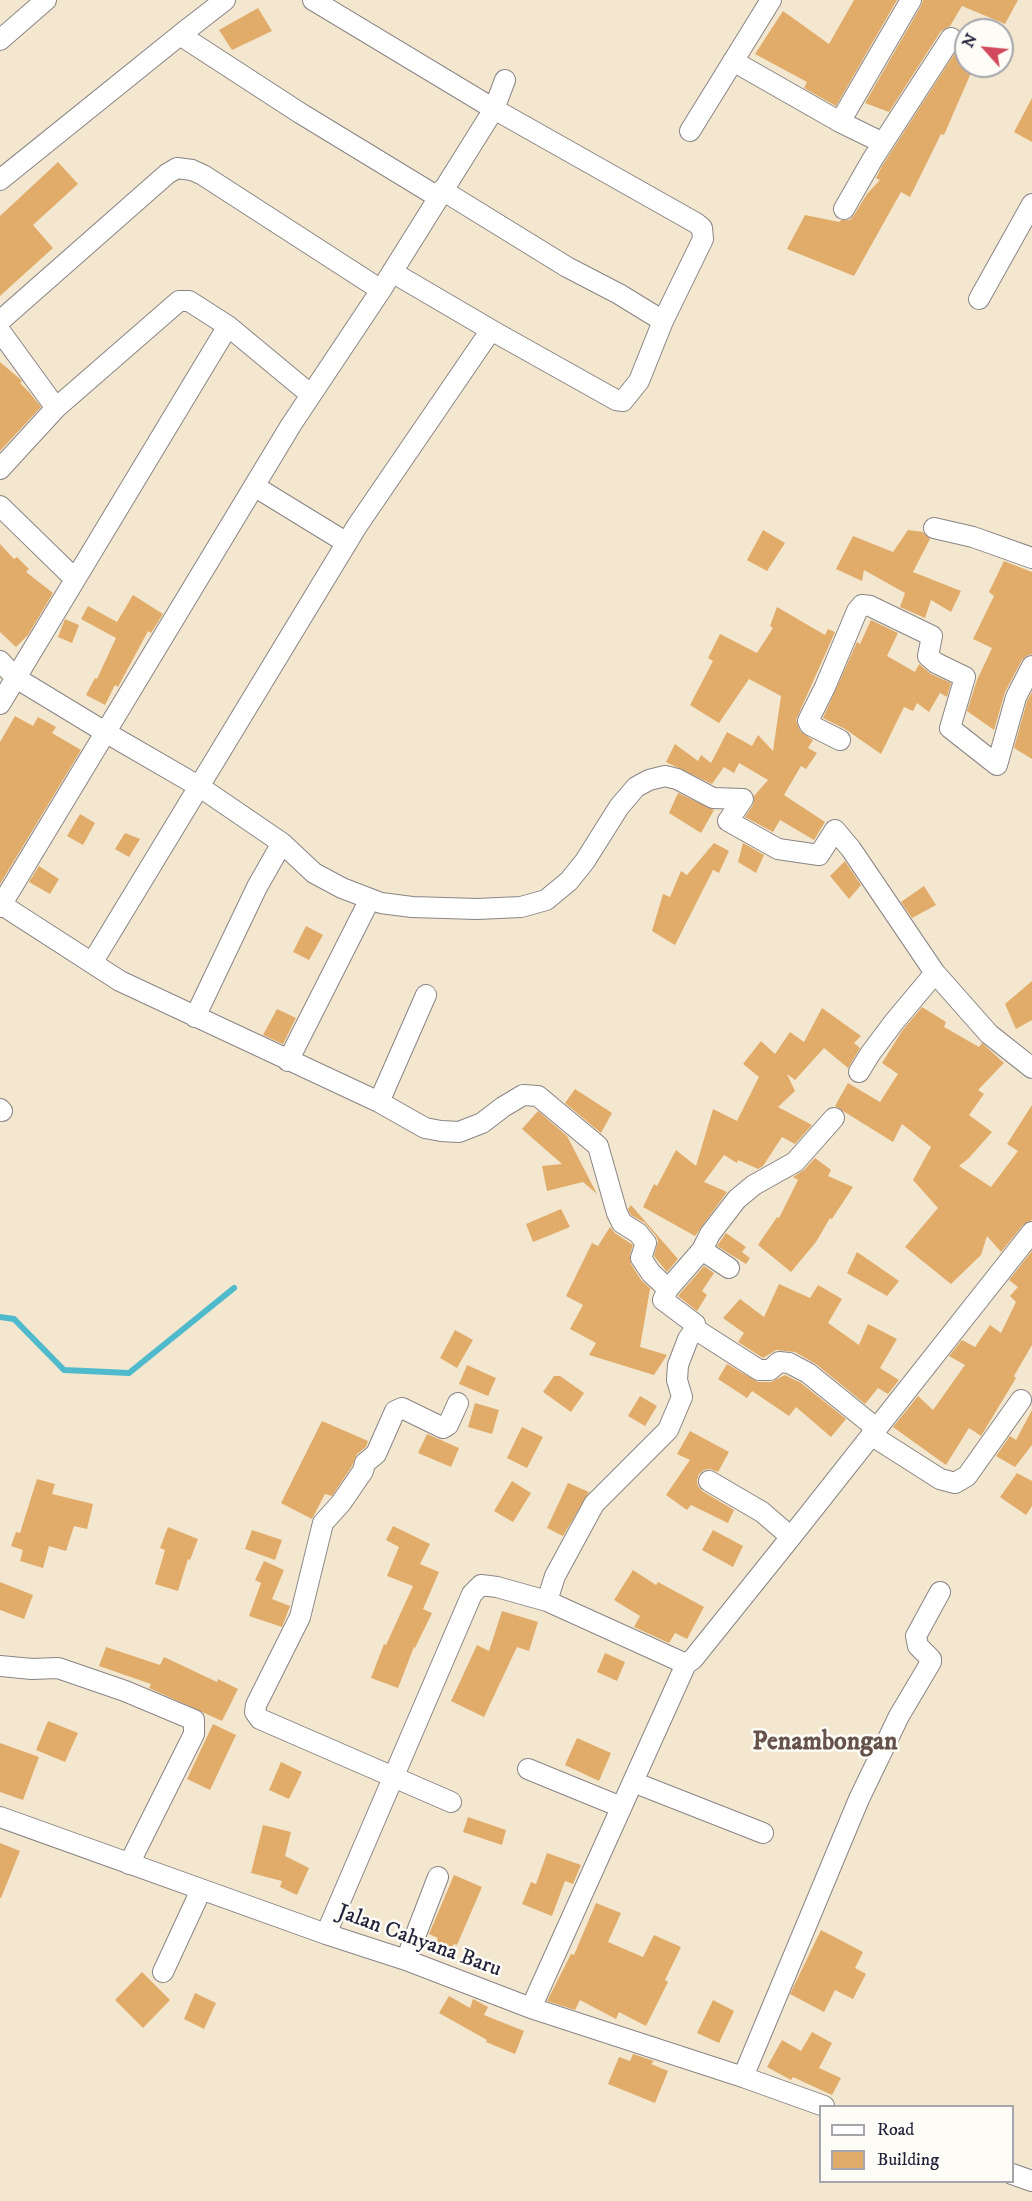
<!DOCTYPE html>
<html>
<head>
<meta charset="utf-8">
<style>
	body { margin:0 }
	#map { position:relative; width:1032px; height:2201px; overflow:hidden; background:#f3e7cf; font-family:"IM FELL DW Pica",serif }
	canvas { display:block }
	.legend { position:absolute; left:819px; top:2105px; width:195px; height:78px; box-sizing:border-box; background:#fdfcf7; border:2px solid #a5a5ac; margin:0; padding:8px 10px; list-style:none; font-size:18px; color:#22223b }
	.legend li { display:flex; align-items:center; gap:12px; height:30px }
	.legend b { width:30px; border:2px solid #a5a5ac }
	.north { position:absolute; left:954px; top:18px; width:60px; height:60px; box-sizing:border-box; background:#fdfcf7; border:2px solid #a5a5ac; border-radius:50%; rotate:297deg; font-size:16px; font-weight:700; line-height:24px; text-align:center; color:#22223b }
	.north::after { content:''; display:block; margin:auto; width:21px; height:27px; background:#d1495b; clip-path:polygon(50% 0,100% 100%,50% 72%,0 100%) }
</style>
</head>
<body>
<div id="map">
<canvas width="1032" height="2201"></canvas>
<ul class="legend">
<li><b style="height:8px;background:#fff"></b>Road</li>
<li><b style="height:16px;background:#e1ac6a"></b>Building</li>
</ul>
<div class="north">N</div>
</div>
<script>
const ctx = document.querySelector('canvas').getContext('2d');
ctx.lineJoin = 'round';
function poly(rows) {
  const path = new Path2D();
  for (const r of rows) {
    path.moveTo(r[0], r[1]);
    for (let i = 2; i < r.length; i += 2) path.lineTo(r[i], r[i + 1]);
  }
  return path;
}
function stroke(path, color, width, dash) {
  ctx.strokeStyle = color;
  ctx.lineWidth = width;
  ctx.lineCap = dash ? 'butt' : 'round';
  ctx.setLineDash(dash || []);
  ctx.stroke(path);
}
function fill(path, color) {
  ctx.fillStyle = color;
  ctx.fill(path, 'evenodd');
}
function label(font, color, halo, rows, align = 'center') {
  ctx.font = font + ' "IM FELL DW Pica",serif';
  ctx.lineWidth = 5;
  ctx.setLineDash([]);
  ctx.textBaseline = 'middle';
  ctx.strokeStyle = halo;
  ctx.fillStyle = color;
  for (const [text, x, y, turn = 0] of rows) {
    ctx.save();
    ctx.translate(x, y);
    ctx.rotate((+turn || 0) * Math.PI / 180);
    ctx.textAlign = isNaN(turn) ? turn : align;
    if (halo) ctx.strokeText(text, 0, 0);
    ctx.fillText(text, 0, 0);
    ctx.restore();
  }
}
const stream = poly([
	[0,1317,14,1319,64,1370,129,1373,234,1288]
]);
const building = poly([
	[854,0,897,0,836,106,804,88,807,82,755,54,783,11,829,44],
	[923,0,1018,0,1005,24,962,6,950,26,941,31,889,112,865,103,921,6],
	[258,8,272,31,232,50,219,30],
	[962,42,966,44,966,66,974,66,944,135,941,134,910,197,901,192,854,276,787,249,805,215,839,222,841,220,850,220,854,215,867,194,880,180,876,178,882,166],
	[1032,98,1032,142,1014,132],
	[58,162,78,184,33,225,53,248,0,296,0,216],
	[0,362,20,379,22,381,20,383,29,392,41,407,0,451],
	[763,530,785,543,767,571,747,560],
	[908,530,923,532,930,539,913,572,961,591,951,612,931,600,925,618,900,607,905,593,864,570,862,581,836,569,853,536,893,552],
	[0,544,14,559,17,557,29,569,26,572,53,593,28,635,16,647,0,632],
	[1004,561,1032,572,1032,654,1026,656,1022,660,1005,692,994,730,967,711,977,680,992,648,973,639,994,596,989,592],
	[133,595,163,614,151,633,148,631,118,687,115,685,105,705,86,695,95,678,97,679,116,638,81,619,88,606,117,622],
	[777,607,825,635,828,629,835,632,796,720,800,731,813,740,808,748,817,753,806,769,801,766,784,795,825,822,814,840,780,820,773,832,745,817,753,805,754,796,768,780,739,763,734,773,724,767,712,784,666,762,675,744,698,761,701,755,711,763,727,732,752,746,758,735,773,751,781,696,749,679,719,723,690,705,713,661,708,658,720,634,757,653,773,628,770,626],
	[65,619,79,625,72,643,58,637],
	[871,620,898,633,887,656,915,672,919,664,931,674,951,683,947,697,940,693,929,712,917,703,913,711,904,707,881,754,845,729,823,718,857,642,860,644],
	[1032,692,1032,759,1014,748,1027,701],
	[15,716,33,726,38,717,56,727,52,733,81,750,0,884,0,742],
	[678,793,714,810,701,833,669,813],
	[80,814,95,823,83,845,67,836],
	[125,833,140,839,129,857,115,849],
	[714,843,729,851,719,873,713,870,675,945,652,931,663,894,670,897,681,871,687,875],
	[743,843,764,855,756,873,738,862],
	[845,861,861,885,849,899,830,876],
	[39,866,59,879,50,894,29,882],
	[924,886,936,905,912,918,901,902],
	[306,926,323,935,309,960,293,952],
	[1032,981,1032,1020,1016,1029,1005,1004],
	[922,1007,946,1022,944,1027,979,1047,982,1043,1004,1063,978,1090,984,1094,969,1115,992,1132,969,1158,959,1166,991,1187,1018,1151,1007,1144,1032,1105,1032,1220,1023,1225,1001,1252,987,1236,981,1255,951,1284,905,1247,938,1208,913,1180,931,1147,902,1124,893,1142,835,1106,848,1083,880,1102,898,1074,882,1063,902,1031],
	[822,1008,861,1036,854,1043,860,1048,848,1068,824,1048,795,1080,787,1074,795,1091,778,1107,812,1125,795,1144,782,1137,763,1166,758,1169,738,1160,737,1163,724,1155,704,1182,727,1192,695,1236,643,1207,654,1184,657,1186,676,1150,696,1166,713,1109,737,1121,759,1077,743,1064,761,1041,775,1054,790,1032,804,1042],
	[277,1009,296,1018,283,1044,263,1035],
	[575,1089,612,1113,601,1133,565,1103],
	[538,1111,567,1136,597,1194,583,1182,547,1191,542,1166,562,1164,522,1129],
	[815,1158,831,1170,828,1176,853,1187,832,1219,830,1218,816,1242,791,1272,758,1245,777,1217,779,1218,798,1180,793,1177,804,1170],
	[631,1205,678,1259,667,1272,654,1256,658,1241,656,1236,645,1223,631,1215,628,1209],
	[561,1209,570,1227,533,1242,526,1224],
	[610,1227,615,1233,633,1245,630,1255,631,1264,641,1280,652,1290,650,1289,640,1347,667,1355,654,1375,589,1355,596,1343,570,1329,583,1305,566,1296,592,1243,598,1246],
	[726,1233,746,1247,742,1252,750,1258,746,1264,717,1246],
	[1032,1251,1032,1345,1014,1376,1016,1378,981,1436,969,1428,946,1465,893,1427,918,1396,933,1410,965,1365,949,1356,962,1340,975,1347,990,1325,1001,1333,1016,1302,1010,1296,1018,1287,1009,1280],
	[857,1252,899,1281,887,1296,847,1273],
	[704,1266,714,1273,702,1291,707,1295,697,1311,678,1296],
	[779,1284,810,1298,818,1285,842,1299,828,1323,859,1345,868,1324,897,1339,880,1368,899,1380,888,1394,878,1388,865,1404,816,1364,795,1352,776,1350,763,1358,738,1342,744,1333,723,1318,740,1299,764,1317],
	[455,1330,473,1340,457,1368,440,1358],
	[727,1364,758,1382,771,1382,785,1375,801,1383,846,1419,831,1437,796,1407,789,1416,752,1391,747,1398,718,1379],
	[467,1365,496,1378,488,1396,459,1384],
	[554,1376,560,1376,584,1393,571,1412,543,1392],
	[640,1396,657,1406,645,1426,628,1416],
	[475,1403,499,1410,492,1434,468,1427],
	[1032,1410,1032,1445,1015,1467,996,1456,1010,1436,1016,1440],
	[322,1421,368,1441,366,1447,357,1454,352,1466,332,1496,325,1494,312,1519,281,1503],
	[522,1427,543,1437,527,1468,507,1458],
	[690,1431,729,1452,718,1472,710,1469,704,1470,699,1474,697,1480,698,1486,702,1491,734,1510,728,1523,691,1505,687,1510,666,1495,690,1460,677,1454],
	[427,1434,459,1448,451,1467,418,1453],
	[1017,1473,1032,1481,1032,1506,1026,1515,1000,1497],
	[37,1479,55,1484,52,1494,93,1504,87,1529,74,1526,66,1551,49,1546,43,1568,20,1561,23,1550,11,1546,16,1532,20,1533],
	[512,1481,531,1493,513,1522,494,1511],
	[568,1483,589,1492,563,1536,547,1528],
	[393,1526,430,1544,420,1564,439,1572,423,1609,432,1613,415,1648,414,1647,398,1688,371,1678,384,1644,386,1645,413,1586,387,1576,399,1547,386,1540],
	[168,1527,198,1539,190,1560,188,1559,178,1591,155,1584,165,1550,160,1548],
	[252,1530,282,1540,275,1560,245,1549],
	[713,1530,743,1546,733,1567,702,1550],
	[264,1561,284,1570,272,1599,290,1606,282,1627,249,1616,261,1583,255,1580],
	[633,1570,656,1585,658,1582,704,1607,687,1639,675,1633,669,1643,634,1627,640,1616,614,1600],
	[0,1582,33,1595,24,1619,0,1610],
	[502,1611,538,1622,529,1651,517,1647,484,1717,451,1701,477,1645,489,1651],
	[106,1647,160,1665,164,1657,217,1682,218,1679,238,1689,222,1721,149,1688,151,1684,99,1666],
	[605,1653,625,1662,617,1681,597,1672],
	[48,1721,78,1733,65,1762,36,1750],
	[213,1724,236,1735,210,1790,187,1779],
	[577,1738,611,1753,599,1781,565,1765],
	[0,1743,39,1757,23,1800,0,1792],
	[281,1762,302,1772,289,1799,269,1790],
	[468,1817,506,1830,502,1845,463,1832],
	[263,1825,291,1832,285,1856,309,1868,297,1895,280,1887,282,1881,251,1873],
	[0,1843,20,1851,1,1898,0,1898],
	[547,1853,581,1865,573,1884,565,1881,552,1916,522,1904,531,1882,536,1884],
	[454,1875,482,1887,457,1945,454,1944,451,1949,436,1943,438,1938,429,1934],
	[596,1903,621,1913,608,1942,643,1957,654,1935,681,1947,665,1980,668,1982,646,2026,619,2012,616,2019,580,2000,575,2010,547,2001,571,1954,574,1955],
	[821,1930,863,1952,855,1968,866,1974,853,1999,835,1990,824,2012,790,1994],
	[142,1972,170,2000,143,2028,115,2000],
	[195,1993,216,2003,204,2029,184,2019],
	[449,1996,470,2008,473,1999,488,2007,484,2015,524,2031,515,2054,486,2042,487,2040,439,2013],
	[713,2000,734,2011,719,2043,697,2033],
	[812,2032,832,2043,819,2068,841,2078,832,2095,793,2077,791,2080,767,2067,782,2040,801,2051],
	[633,2054,654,2061,651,2064,668,2071,655,2103,608,2084,619,2057,630,2061]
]);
const minor = poly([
	[180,35,225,0],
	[0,40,46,0],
	[733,61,840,122,911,0],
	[840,122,883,143],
	[690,131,771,0],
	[0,180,180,35,300,113,438,197],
	[442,190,567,267,619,294,663,321],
	[844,209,872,160,951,38],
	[392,272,491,330],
	[979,299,1032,204],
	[0,321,167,174,177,168,192,170,203,175,381,290],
	[0,331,56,408],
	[0,469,56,408,179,301,189,301,228,326,310,394],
	[254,486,347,543],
	[0,506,75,579],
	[934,528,973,537,1032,558],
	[0,661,16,678,105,732,200,787,282,843,257,887,195,1017],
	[0,704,228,326],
	[840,740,810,725,808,721,825,687,857,611,862,605,870,606,932,636,928,656,936,663,965,677,950,728,997,765,1016,697,1032,666],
	[282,843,314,873,342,888,381,903,412,907,477,909,521,907,546,900,569,881,585,861,619,807,636,787,649,780,665,776,677,779,713,798,743,799,728,821,778,849,819,855,835,830,851,849,935,973,989,1034,1032,1068],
	[2,905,120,981,379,1102,426,995],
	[0,907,291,425,381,290,494,109,505,80],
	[92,963,357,526,491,330,616,400,623,401,639,381,663,321,703,239,702,228,696,223,494,109,313,0],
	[288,1061,370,899],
	[859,1072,870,1054,894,1022,935,973],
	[379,1102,425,1128,441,1131,459,1132,482,1123,503,1107,523,1095,538,1096,598,1146,617,1213,622,1223,638,1233,646,1243,641,1258,651,1273,668,1289,663,1300,695,1324,695,1329,688,1339,678,1365,677,1380,682,1397,668,1430,594,1504,555,1576,547,1601],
	[0,1109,2,1111],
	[702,1250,710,1234,737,1199,754,1185,795,1162,834,1118],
	[668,1289,702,1250,729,1268],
	[695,1329,759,1370,770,1370,779,1362,789,1363,808,1373,876,1428],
	[871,1435,940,1479,955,1483,967,1476,1021,1400],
	[709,1481,762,1512,791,1537],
	[0,1666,32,1669,58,1668,125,1691,194,1720,194,1734,129,1864],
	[528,1769,621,1807],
	[633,1782,763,1833],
	[451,1802,260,1719,255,1712,256,1705,300,1617,323,1523,341,1503,363,1471,365,1463,376,1454,395,1411,402,1408,443,1428,448,1425,458,1403],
	[0,1817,326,1934,406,1960,531,2008,743,2077,824,2106],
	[326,1934,472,1594,481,1585,497,1587,547,1601,686,1664],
	[406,1960,438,1877],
	[163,1972,201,1890],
	[531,2008,686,1664,693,1659,791,1537,1032,1232],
	[743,2077,859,1799,899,1716,931,1662,931,1659,918,1646,916,1636,940,1592],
	[1012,2174,1032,2181]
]);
const streetNames = [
	["Jalan Cahyana Baru",419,1942,20]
];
const quarterNames = [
	["Penambongan",825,1744]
];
stroke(stream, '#50bacd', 6);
fill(building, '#e1ac6a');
stroke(minor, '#8a8485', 22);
stroke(minor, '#fff', 20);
label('22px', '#22223b', '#fdfcf7', streetNames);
label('bold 26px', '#65524b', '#fdfcf7', quarterNames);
</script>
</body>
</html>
